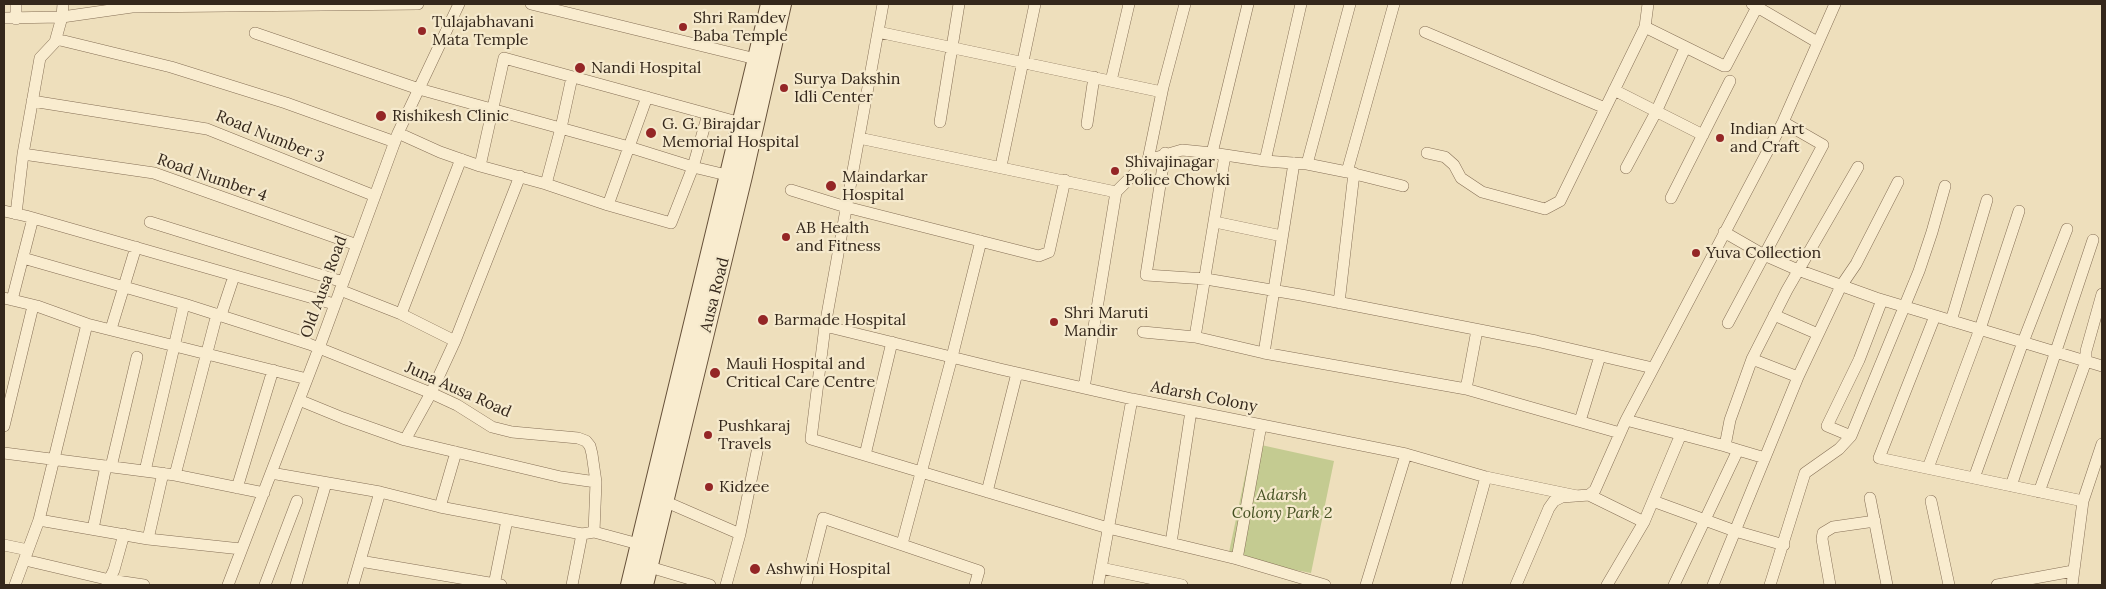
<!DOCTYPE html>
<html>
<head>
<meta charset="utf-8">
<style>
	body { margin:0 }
	#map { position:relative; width:2106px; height:589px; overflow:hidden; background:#eedfbc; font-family:Lora,serif }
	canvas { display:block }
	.frame { position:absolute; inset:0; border:5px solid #34271b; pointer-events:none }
</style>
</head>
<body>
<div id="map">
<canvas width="2106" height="589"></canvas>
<div class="frame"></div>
</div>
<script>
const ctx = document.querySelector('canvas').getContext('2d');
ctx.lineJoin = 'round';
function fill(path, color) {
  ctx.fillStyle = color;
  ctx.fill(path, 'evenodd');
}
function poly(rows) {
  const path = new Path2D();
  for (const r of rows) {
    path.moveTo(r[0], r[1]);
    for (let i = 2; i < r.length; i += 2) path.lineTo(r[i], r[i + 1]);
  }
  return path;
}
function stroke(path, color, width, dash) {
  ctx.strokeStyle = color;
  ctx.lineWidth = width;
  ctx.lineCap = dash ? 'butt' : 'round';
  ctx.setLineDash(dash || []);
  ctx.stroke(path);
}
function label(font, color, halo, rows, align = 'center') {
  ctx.font = font + ' Lora,serif';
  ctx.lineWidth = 4.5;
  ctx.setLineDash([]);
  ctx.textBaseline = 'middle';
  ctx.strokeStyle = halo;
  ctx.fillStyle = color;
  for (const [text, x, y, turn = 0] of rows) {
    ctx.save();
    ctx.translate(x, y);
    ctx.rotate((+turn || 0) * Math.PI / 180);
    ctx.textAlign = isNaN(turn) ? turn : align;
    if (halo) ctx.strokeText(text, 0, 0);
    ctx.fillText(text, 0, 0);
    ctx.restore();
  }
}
const green = poly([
	[1252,443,1334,461,1311,573,1228,557]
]);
const minor = poly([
	[132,4,132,7,418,4],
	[531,4,756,59],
	[883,4,825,326,811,439,1108,528,1237,559,1325,585],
	[1648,4,1645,27,1724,66,1726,66,1757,7],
	[1752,4,1817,42],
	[4,18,62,17,63,4],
	[16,19,16,4],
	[878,32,1162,92],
	[1425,32,1605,108],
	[255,33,419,89,629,147,693,167,735,177],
	[56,39,171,67,286,103,395,142],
	[1111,81,1129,4],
	[1614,90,1703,135],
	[32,101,207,129,375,196],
	[940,122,959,4],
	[1087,124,1094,77],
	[398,133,440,152,480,166,546,184,608,205,671,223,693,167,708,114],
	[859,138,1116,192],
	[1165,153,1146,275,1206,279,1301,295,1536,341,1653,368],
	[1212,153,1248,4],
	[1427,153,1445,157,1454,165,1461,178,1482,192,1545,209,1560,201,1645,27],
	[23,154,154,173,357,245],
	[461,159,401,314,455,341,520,176],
	[1148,160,1163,87,1185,4],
	[1265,161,1301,4],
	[1307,164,1350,4],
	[480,166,504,58,741,123],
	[1001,166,1035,4],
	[1626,168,1656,112,1685,48],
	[1347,172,1394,4],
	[546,184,561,128,572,77],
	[791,190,846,207,1039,256,1049,252,1065,180],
	[1671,198,1730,81],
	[608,205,647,97],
	[4,211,26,216,334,304],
	[16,214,23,154,40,58,55,42,62,17,132,7],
	[150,222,343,282],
	[1215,222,1282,236],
	[1724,232,1764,255,1798,270,1876,298,2102,366],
	[23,258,184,304,309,344,431,393,457,405,492,427,512,432,578,438,586,441,590,446,592,454,596,482,594,532],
	[340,290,401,314],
	[4,298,37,306,87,324,39,520],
	[12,300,33,218],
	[1339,303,1354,173],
	[221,315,234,276],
	[1774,315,1818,334],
	[1935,316,1879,458,2083,501,2072,585],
	[1951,321,1987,200],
	[1728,323,1823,145,1783,122],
	[87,324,307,379],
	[825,326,1000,369,1132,399,1406,454,1486,477,1577,496],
	[111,329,136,247],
	[1143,332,1195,337,1264,353,1466,389,1477,330],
	[1195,337,1225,155],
	[1264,353,1294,163],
	[1798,377,1841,286,1856,264,1898,182],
	[1084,388,1116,192,1148,160,1182,150,1212,153,1265,161,1307,164,1347,172,1403,186],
	[1466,389,1620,433],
	[299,400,343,418,405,440,561,477,596,482],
	[1626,420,1725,446],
	[1580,421,1600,356],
	[4,426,33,306],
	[1851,436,1919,271,1932,232,1945,186],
	[405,440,431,393,455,341],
	[1738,450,1765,458],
	[4,453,175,475,264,493],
	[865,455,892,342],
	[111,467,137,357],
	[1928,468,1980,329,2019,211],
	[145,471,184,304],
	[271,473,380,492,440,507,582,534,594,532,646,546],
	[175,475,217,314],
	[1974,478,2023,342,2067,229],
	[2011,486,2093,240],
	[237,488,273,370],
	[987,492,1017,373],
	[2039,492,2086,361,2086,351,2102,294],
	[1589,495,1644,522,1607,585],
	[1870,498,1887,585],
	[664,501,740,534,726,585],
	[1653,501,1735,531,1784,545],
	[1931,501,1949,585],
	[2083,501,2102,444],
	[440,507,456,452],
	[1644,522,1681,434],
	[93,529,106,466],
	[740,534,758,447],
	[148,539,163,473],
	[1171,543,1191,411],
	[902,544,952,357,981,241],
	[4,545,28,550],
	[1237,559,1261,425],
	[25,560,110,580,144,585],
	[360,561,501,585],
	[643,565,710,585],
	[1101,568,1182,585],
	[107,584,114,570,124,534],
	[15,585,39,520,148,539,241,549],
	[228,585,319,348,398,133,459,4],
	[265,585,297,501],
	[296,585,326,483],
	[353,585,380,492],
	[494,585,507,520],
	[572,585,582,534],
	[806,585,823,518,979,571,975,585],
	[1098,585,1132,399],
	[1366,585,1406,454],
	[1456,585,1486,477],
	[1516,585,1549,508,1554,501,1562,497,1589,495,1595,490,1626,420,1783,122,1835,4],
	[1674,585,1738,450,1725,446,1730,420,1752,359,1787,290,1858,167],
	[1713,585,1798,377,1752,359],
	[1770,585,1805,473,1839,449,1851,436,1827,426,1859,360,1882,300],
	[1830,585,1822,539,1823,533,1833,527,1875,521],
	[1997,585,2073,571]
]);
const secondary = poly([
	[629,585,769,4],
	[645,585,744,176,783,4]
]);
const markers = [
	[683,27,5,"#942626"],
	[422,31,5,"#942626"],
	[580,68,6,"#942626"],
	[784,88,5,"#942626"],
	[381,116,6,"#942626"],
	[651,133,6,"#942626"],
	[1720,138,5,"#942626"],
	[1115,171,5,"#942626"],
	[831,186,6,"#942626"],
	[786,237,5,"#942626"],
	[1696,253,5,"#942626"],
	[763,320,6,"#942626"],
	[1054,322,5,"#942626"],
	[715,373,6,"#942626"],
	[708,435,5,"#942626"],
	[709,487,5,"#942626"],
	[755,569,6,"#942626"]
];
const poiNames = [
	["Shri Ramdev",693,18],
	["Baba Temple",693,36],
	["Tulajabhavani",432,22],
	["Mata Temple",432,40],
	["Nandi Hospital",591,68],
	["Surya Dakshin",794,79],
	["Idli Center",794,97],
	["Rishikesh Clinic",392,116],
	["G. G. Birajdar",662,124],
	["Memorial Hospital",662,142],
	["Indian Art",1730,129],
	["and Craft",1730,147],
	["Shivajinagar",1125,162],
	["Police Chowki",1125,180],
	["Maindarkar",842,177],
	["Hospital",842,195],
	["AB Health",796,228],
	["and Fitness",796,246],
	["Yuva Collection",1706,253],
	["Shri Maruti",1064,313],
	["Mandir",1064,331],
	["Barmade Hospital",774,320],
	["Mauli Hospital and",726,364],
	["Critical Care Centre",726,382],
	["Pushkaraj",718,426],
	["Travels",718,444],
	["Kidzee",719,487],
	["Ashwini Hospital",766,569]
];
const streetNames = [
	["Road Number 3",270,137,22],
	["Road Number 4",212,178,19],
	["Old Ausa Road",324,287,-70],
	["Ausa Road",715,295,-76],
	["Juna Ausa Road",458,390,24],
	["Adarsh Colony",1204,397,11]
];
const parkNames = [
	["Adarsh",1282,495],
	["Colony Park 2",1282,513]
];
fill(green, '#c4cb91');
stroke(minor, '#856f56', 12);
stroke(secondary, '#665039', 18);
stroke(minor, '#f9eccf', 11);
stroke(secondary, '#f9eccf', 16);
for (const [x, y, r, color] of markers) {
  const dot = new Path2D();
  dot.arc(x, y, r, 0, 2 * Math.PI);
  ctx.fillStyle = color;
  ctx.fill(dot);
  stroke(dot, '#f5e9cc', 2);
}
label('16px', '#34271b', '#f5e9cc', poiNames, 'left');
label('16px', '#34271b', '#f5e9cc', streetNames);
label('italic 16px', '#445021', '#f5e9cc', parkNames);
</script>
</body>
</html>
